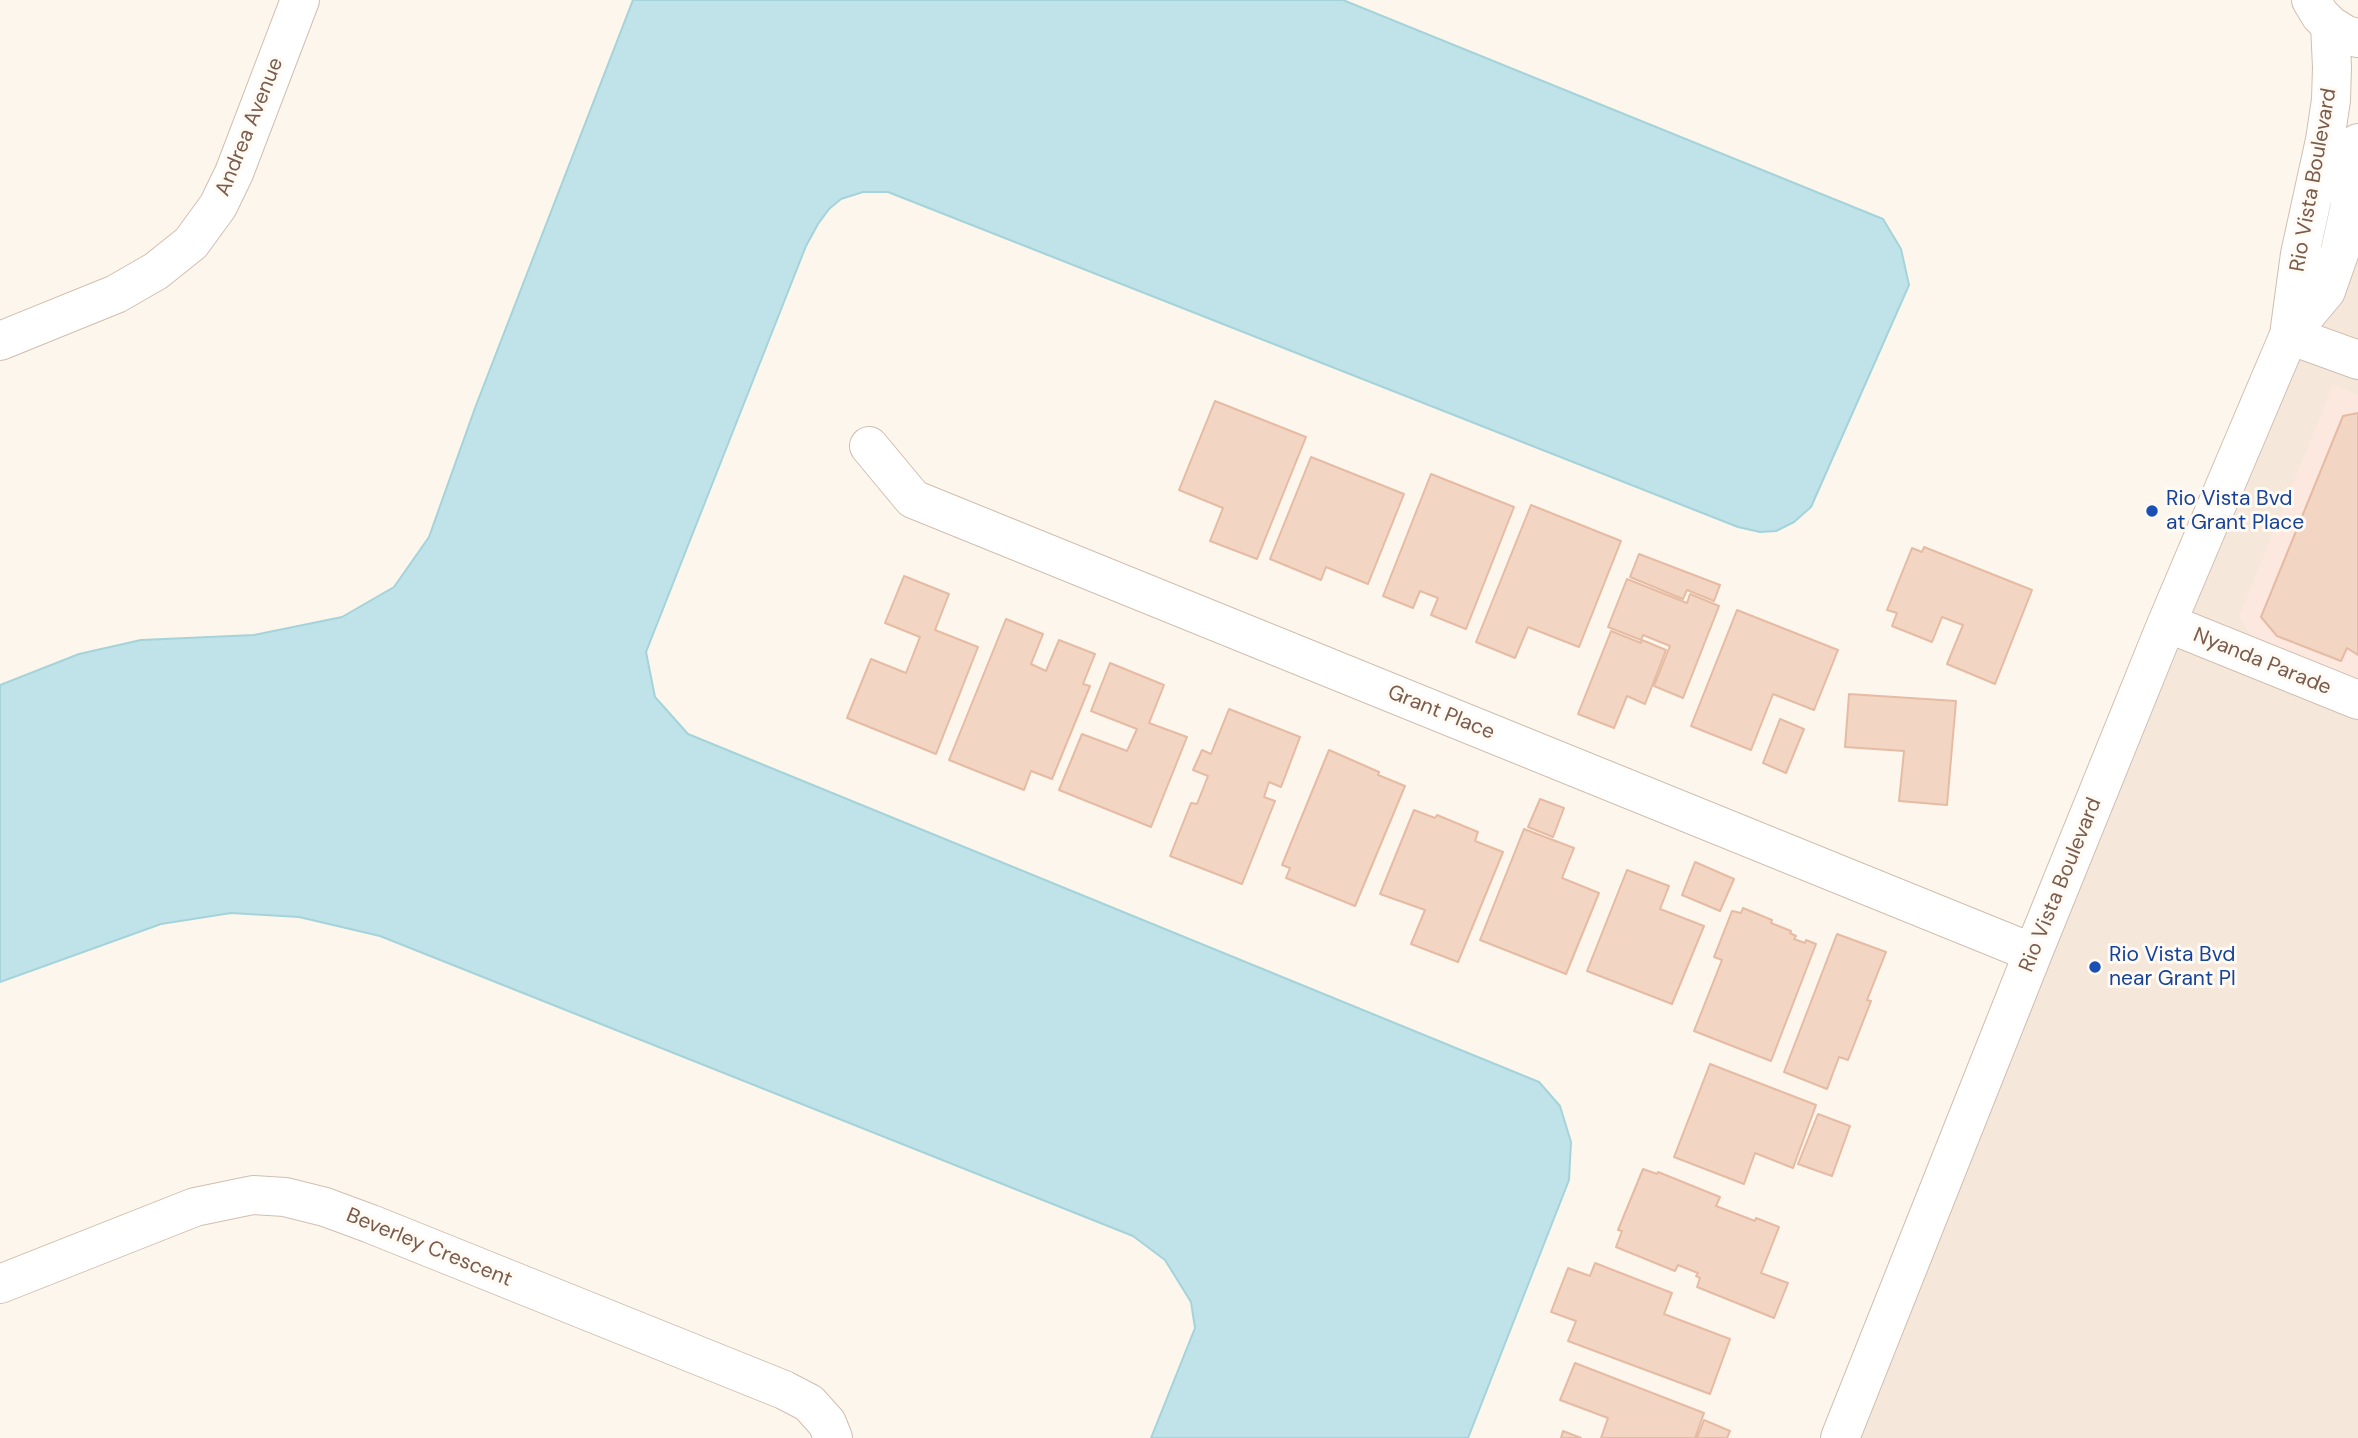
<!DOCTYPE html>
<html>
<head>
<meta charset="utf-8">
<style>
	body { margin:0 }
	canvas { display:block; background:#fdf6ec }
</style>
</head>
<body>
<canvas width="2358" height="1438"></canvas>
<script>
const ctx = document.querySelector('canvas').getContext('2d');
ctx.lineJoin = 'round';
function fill(path, color) {
  ctx.fillStyle = color;
  ctx.fill(path, 'evenodd');
}
function poly(rows) {
  const path = new Path2D();
  for (const r of rows) {
    path.moveTo(r[0], r[1]);
    for (let i = 2; i < r.length; i += 2) path.lineTo(r[i], r[i + 1]);
  }
  return path;
}
function stroke(path, color, width, dash) {
  ctx.strokeStyle = color;
  ctx.lineWidth = width;
  ctx.lineCap = dash ? 'butt' : 'round';
  ctx.setLineDash(dash || []);
  ctx.stroke(path);
}
function label(font, color, halo, rows, align = 'center') {
  ctx.font = font + ' "DM Sans",sans-serif';
  ctx.lineWidth = 6;
  ctx.setLineDash([]);
  ctx.textBaseline = 'middle';
  ctx.strokeStyle = halo;
  ctx.fillStyle = color;
  for (const [text, x, y, turn = 0] of rows) {
    ctx.save();
    ctx.translate(x, y);
    ctx.rotate((+turn || 0) * Math.PI / 180);
    ctx.textAlign = isNaN(turn) ? turn : align;
    if (halo) ctx.strokeText(text, 0, 0);
    ctx.fillText(text, 0, 0);
    ctx.restore();
  }
}
const residential = poly([
	[2358,143,2358,1438,1840,1438]
]);
const commercial = poly([
	[2333,385,2358,395,2358,684,2256,643,2239,617]
]);
const water = poly([
	[633,0,1343,0,1883,219,1901,249,1909,285,1811,507,1794,522,1776,531,1760,532,1738,527,888,192,863,192,841,199,829,209,818,224,806,246,646,652,655,697,688,734,1539,1082,1560,1106,1571,1142,1569,1180,1468,1438,1151,1438,1195,1328,1191,1302,1165,1260,1133,1236,380,936,299,917,231,913,161,924,0,982,0,685,79,654,141,640,254,635,342,617,394,587,429,537,475,408,633,0]
]);
const building = poly([
	[1215,401,1306,437,1257,559,1210,541,1223,508,1179,490,1215,401],
	[2358,413,2358,655,2347,648,2341,661,2277,636,2261,617,2343,416,2358,413],
	[1311,457,1404,494,1368,584,1326,567,1321,580,1270,559,1311,457],
	[1431,474,1514,507,1466,629,1431,615,1438,598,1420,591,1413,608,1383,596,1431,474],
	[1531,505,1621,541,1579,647,1528,627,1515,658,1476,642,1531,505],
	[1924,547,2032,590,1995,684,1947,664,1963,625,1942,617,1932,642,1892,626,1897,613,1887,610,1912,548,1922,552,1924,547],
	[1639,554,1720,585,1714,601,1687,590,1683,599,1630,577,1639,554],
	[904,576,949,594,935,630,978,647,936,754,847,718,871,659,906,673,920,637,885,623,904,576],
	[1627,579,1687,603,1690,594,1719,606,1683,698,1654,686,1670,646,1643,635,1641,640,1608,627,1627,579],
	[1737,610,1838,650,1814,710,1773,694,1751,750,1691,726,1737,610],
	[1006,619,1043,634,1031,664,1046,671,1059,640,1095,654,1083,684,1090,686,1052,779,1031,771,1024,790,949,760,1006,619],
	[1611,631,1641,643,1642,640,1666,650,1645,704,1627,696,1614,728,1578,714,1611,631],
	[1110,663,1164,685,1149,723,1187,737,1151,827,1059,790,1082,734,1127,751,1137,729,1091,711,1110,663],
	[1849,694,1956,701,1947,805,1899,801,1904,751,1845,747,1849,694],
	[1229,709,1300,737,1281,787,1269,782,1264,797,1275,801,1242,884,1170,856,1191,803,1197,804,1208,776,1193,770,1202,750,1211,754,1229,709],
	[1780,719,1804,729,1786,773,1763,763,1780,719],
	[1329,750,1379,772,1378,775,1405,786,1355,906,1286,878,1290,868,1282,865,1329,750],
	[1540,799,1564,808,1553,837,1528,827,1540,799],
	[1414,810,1435,818,1437,815,1478,832,1475,841,1503,852,1458,962,1411,944,1425,910,1380,894,1414,810],
	[1524,829,1574,848,1562,878,1599,893,1566,974,1480,940,1524,829],
	[1695,862,1734,879,1720,911,1682,895,1695,862],
	[1627,870,1669,886,1660,909,1704,926,1672,1004,1587,971,1627,870],
	[1743,908,1772,920,1771,923,1791,931,1790,933,1796,936,1794,939,1805,943,1806,940,1816,944,1771,1061,1694,1031,1722,960,1714,957,1732,911,1741,913,1743,908],
	[1837,934,1886,952,1867,1000,1871,1001,1848,1060,1839,1057,1827,1089,1784,1072,1837,934],
	[1710,1064,1816,1105,1793,1168,1755,1153,1744,1184,1674,1157,1710,1064],
	[1818,1114,1850,1126,1832,1176,1798,1164,1818,1114],
	[1643,1169,1657,1174,1658,1172,1720,1197,1716,1206,1755,1221,1756,1218,1779,1227,1761,1273,1788,1283,1774,1318,1697,1287,1700,1278,1696,1276,1698,1273,1678,1265,1675,1271,1616,1247,1622,1231,1618,1230,1643,1169],
	[1595,1263,1672,1293,1664,1314,1730,1339,1710,1394,1568,1341,1576,1321,1551,1312,1568,1268,1590,1276,1595,1263],
	[1575,1363,1704,1413,1695,1438,1601,1438,1608,1418,1560,1400,1575,1363],
	[1704,1420,1730,1431,1727,1438,1697,1438,1704,1420],
	[1563,1431,1581,1438,1561,1438,1563,1431]
]);
const minor = poly([
	[2311,0,2320,15,2330,25,2346,35,2358,38],
	[2289,335,2326,291,2340,251,2349,210,2358,143],
	[2289,335,2358,360],
	[0,341,116,294,156,271,191,243,218,206,234,173,300,0],
	[869,446,913,499,2033,953],
	[2166,625,2182,629,2358,700],
	[0,1284,195,1207,253,1195,285,1197,325,1207,371,1224,784,1390,809,1403,827,1423,833,1438],
	[1840,1438,2033,953,2166,625,2289,335,2300,254,2325,140,2331,100,2332,67,2330,25]
]);
const markers = [
	[2152,511,7,"#1a4fb4"],
	[2095,967,7,"#1a4fb4"]
];
const streetNames = [
	["Andrea Avenue",250,127,-68],
	["Rio Vista Boulevard",2314,180,-80],
	["Nyanda Parade",2262,662,22],
	["Grant Place",1441,713,22],
	["Rio Vista Boulevard",2061,885,-68],
	["Beverley Crescent",429,1248,22]
];
const transitNames = [
	["Rio Vista Bvd",2166,499],
	["at Grant Place",2166,523],
	["Rio Vista Bvd",2109,955],
	["near Grant Pl",2109,979]
];
fill(residential, '#f5e8da');
fill(commercial, '#fde8e0');
fill(water, '#bfe3e8');
stroke(water, '#a5d3da', 2);
fill(building, '#f3d5c3');
stroke(building, '#e6bba3', 2);
stroke(minor, '#d1beb0', 40);
stroke(minor, '#fff', 38);
for (const [x, y, r, color] of markers) {
  const dot = new Path2D();
  dot.arc(x, y, r, 0, 2 * Math.PI);
  ctx.fillStyle = color;
  ctx.fill(dot);
  stroke(dot, '#fffaf3', 2.5);
}
label('21px', '#7a5c4d', '#fffaf3', streetNames);
label('21px', '#164399', '#fffaf3', transitNames, 'left');
</script>
</body>
</html>
